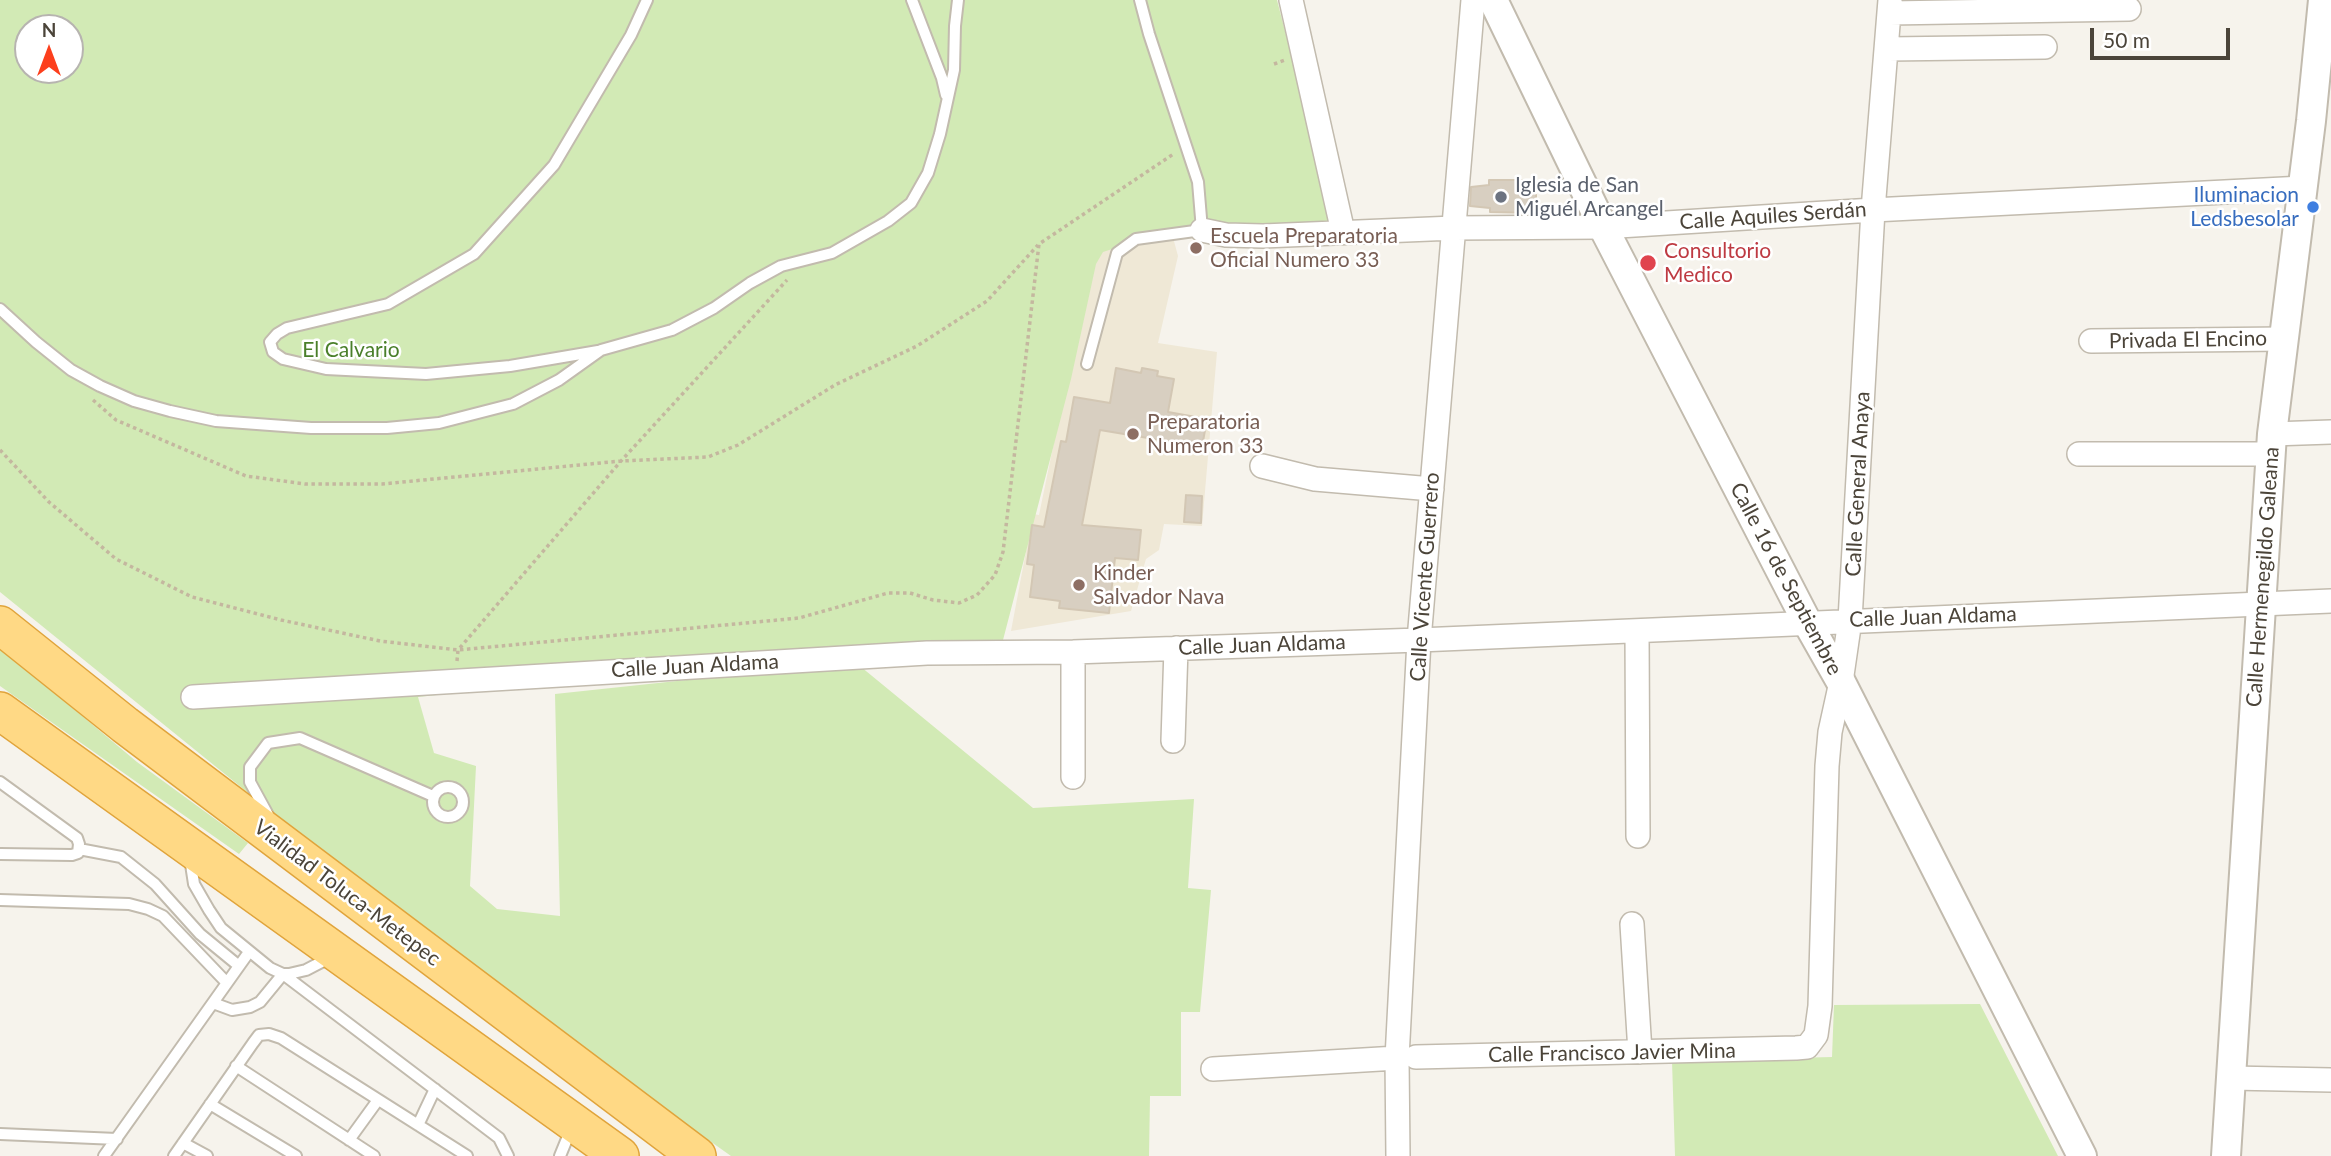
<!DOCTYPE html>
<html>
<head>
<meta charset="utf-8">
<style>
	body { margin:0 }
	#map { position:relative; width:2331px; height:1156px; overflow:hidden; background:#f6f3ec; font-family:Lato,sans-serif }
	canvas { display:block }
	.north { position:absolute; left:14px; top:14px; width:70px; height:70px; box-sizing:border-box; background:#fff; border:2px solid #b7b4b0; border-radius:50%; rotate:0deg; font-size:19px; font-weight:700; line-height:28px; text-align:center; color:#4b4439 }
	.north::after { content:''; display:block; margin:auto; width:24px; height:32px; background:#fc3f1d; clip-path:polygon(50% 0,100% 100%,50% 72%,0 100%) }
	.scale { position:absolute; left:2090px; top:28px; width:140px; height:32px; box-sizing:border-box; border:4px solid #4b4439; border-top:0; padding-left:9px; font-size:21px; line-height:24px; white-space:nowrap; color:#4b4439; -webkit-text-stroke:5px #fff; paint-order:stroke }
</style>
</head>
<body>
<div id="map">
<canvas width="2331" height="1156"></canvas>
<div class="north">N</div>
<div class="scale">50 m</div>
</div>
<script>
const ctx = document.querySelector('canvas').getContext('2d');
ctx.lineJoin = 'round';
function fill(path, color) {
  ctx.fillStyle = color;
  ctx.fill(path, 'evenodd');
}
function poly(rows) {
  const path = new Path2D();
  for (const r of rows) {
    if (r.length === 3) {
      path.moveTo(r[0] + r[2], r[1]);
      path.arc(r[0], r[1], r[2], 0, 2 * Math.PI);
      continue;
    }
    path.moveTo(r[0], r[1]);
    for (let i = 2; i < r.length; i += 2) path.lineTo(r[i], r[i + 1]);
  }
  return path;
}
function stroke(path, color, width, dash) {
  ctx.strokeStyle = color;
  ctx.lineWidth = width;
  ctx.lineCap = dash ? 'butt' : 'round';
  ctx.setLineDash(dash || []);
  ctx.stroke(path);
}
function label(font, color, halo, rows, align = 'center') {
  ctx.font = font + ' Lato,sans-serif';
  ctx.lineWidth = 5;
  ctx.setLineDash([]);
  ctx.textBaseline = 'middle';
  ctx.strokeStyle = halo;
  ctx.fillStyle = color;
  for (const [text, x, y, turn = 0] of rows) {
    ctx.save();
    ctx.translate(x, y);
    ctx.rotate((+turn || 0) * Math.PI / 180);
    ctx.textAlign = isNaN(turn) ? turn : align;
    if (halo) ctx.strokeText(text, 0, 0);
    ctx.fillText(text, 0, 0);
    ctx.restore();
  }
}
const education = poly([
	[1171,230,1178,256,1158,343,1217,352,1202,526,1164,524,1159,550,1146,559,1131,611,1011,631,1033,514,1039,515,1084,297,1094,266,1102,252,1120,238]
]);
const green = poly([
	[0,0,1277,0,1335,226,1167,231,1103,252,1096,264,1071,379,1003,640,826,653,418,697,434,753,476,766,470,886,497,909,560,916,555,694,855,662,1033,808,1194,799,1188,888,1211,890,1200,1012,1181,1012,1181,1096,1150,1096,1149,1156,731,1156,451,957,0,592],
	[28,28,70,28,70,70,28,70],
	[0,647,137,762,248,843,239,854,0,686],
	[1980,1004,2058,1156,1675,1156,1672,1061,1832,1057,1834,1005]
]);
const building = poly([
	[1489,180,1536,180,1536,213,1490,212,1490,208,1470,206,1471,187,1489,185,1489,180],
	[1116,368,1141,373,1142,368,1158,371,1157,376,1174,379,1168,412,1207,419,1202,447,1100,430,1082,525,1141,530,1138,560,1115,558,1109,613,1059,608,1060,601,1030,597,1034,565,1027,564,1032,525,1044,527,1061,441,1066,442,1074,397,1110,403,1116,368],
	[1186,495,1202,496,1201,523,1184,522,1186,495]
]);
const path = poly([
	[1274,64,1285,60],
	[93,400,116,420,246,476,305,484,382,484,621,461,708,457,738,445,835,385,917,346,987,301,1038,245],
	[0,450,49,502,116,559,192,597,281,620,380,641,458,650,799,618,888,593,910,593,933,600,959,603,977,595,995,575,1003,552,1039,244,1175,153],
	[457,661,458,650,621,461,787,280]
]);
const service = poly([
	[912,0,942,78,946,95],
	[0,309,36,342,71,370,100,386,134,401,170,411,216,421,311,428,387,428,439,423,513,404,559,380,601,350,672,330,714,308,750,283,781,266,832,253,888,221,911,203,928,173,940,134,954,70,955,26,958,0],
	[598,351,510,366,426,374,326,369,283,359,273,352,270,342,277,334,287,328,388,304,474,254,554,165,631,35,647,0],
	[1087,364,1117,253,1136,239,1202,230,1198,182,1149,34,1140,0],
	[0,782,77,838,79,844,78,853,72,855,0,854],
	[448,802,15],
	[268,815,250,782,250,767,268,743,300,738,433,796],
	[79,849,121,857,155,884,200,934,239,966],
	[190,858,194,884,209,910,221,928,270,968,283,974,289,974,306,970,331,957],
	[0,900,129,904,148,909,163,916,227,983],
	[213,1003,232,1010,250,1007,260,1002,283,974,499,1138,508,1156],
	[236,1066,374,1156],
	[210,1104,296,1156],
	[418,1125,435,1089],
	[0,1134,117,1139],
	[349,1140,378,1100],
	[183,1143,207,1156],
	[104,1156,249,952],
	[174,1156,253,1043,259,1035,269,1034,281,1038,467,1156],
	[560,1156,571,1129]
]);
const minor = poly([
	[1291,0,1343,232],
	[1890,13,2129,9],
	[1888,49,2045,47],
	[1202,230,1226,235,1263,236,1454,228,1603,227,1873,210,2303,188],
	[2091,341,2284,339],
	[2272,434,2331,432],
	[2079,454,2271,454],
	[1262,466,1315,479,1432,489],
	[1637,631,1638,836],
	[193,697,927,653,1073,652,1419,640,2331,601],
	[1173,741,1176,648],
	[1073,777,1073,652],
	[1632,924,1640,1052],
	[1416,1057,1796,1048,1807,1047,1816,1035,1820,1006,1827,766,1830,732,1841,682,1850,620,1873,210,1890,0],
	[1213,1069,1397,1058],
	[2231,1078,2331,1080],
	[1398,1156,1397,1058,1419,640,1473,0]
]);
const tertiary = poly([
	[1493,0,1603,227,1807,622,1841,682,2082,1156],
	[2226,1156,2272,434,2311,121,2323,0]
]);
const trunk = poly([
	[0,625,125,725,697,1156],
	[0,711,620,1156]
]);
const markers = [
	[1501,197,7,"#6b7280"],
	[2313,207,7,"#3f7fe0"],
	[1196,248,7,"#8d6e63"],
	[1648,263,9,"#e0444e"],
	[1133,434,7,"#8d6e63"],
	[1079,585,7,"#8d6e63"]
];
const worshipNames = [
	["Iglesia de San",1515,185],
	["Miguél Arcangel",1515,209]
];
const shopNames = [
	["Iluminacion",2299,195],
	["Ledsbesolar",2299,219]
];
const streetNames = [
	["Calle Aquiles Serdán",1773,216,-4],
	["Privada El Encino",2188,340,-1],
	["Calle General Anaya",1858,484,-87],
	["Calle Vicente Guerrero",1425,577,-86],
	["Calle Hermenegildo Galeana",2263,577,-86],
	["Calle 16 de Septiembre",1786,579,62],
	["Calle Juan Aldama",1933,617,-2],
	["Calle Juan Aldama",1262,645,-2],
	["Calle Juan Aldama",695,666,-3],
	["Vialidad Toluca-Metepec",347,893,37],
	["Calle Francisco Javier Mina",1612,1053,-1]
];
const educationNames = [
	["Escuela Preparatoria",1210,236],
	["Oficial Numero 33",1210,260],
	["Preparatoria",1147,422],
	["Numeron 33",1147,446],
	["Kinder",1093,573],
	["Salvador Nava",1093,597]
];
const healthNames = [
	["Consultorio",1664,251],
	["Medico",1664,275]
];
const parkNames = [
	["El Calvario",351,350]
];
fill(education, '#efe8d6');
fill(green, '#d2eab5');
fill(building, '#d8cfc1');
stroke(building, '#d3c7b4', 2);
stroke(service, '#c2bbae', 14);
stroke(minor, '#c2bbae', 26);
stroke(tertiary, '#c2bbae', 32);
stroke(trunk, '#e0a43c', 40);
stroke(path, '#c4b79f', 3.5, [3.5, 3.5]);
stroke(service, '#fff', 10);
stroke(minor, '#fff', 23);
stroke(tertiary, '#fff', 28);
stroke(trunk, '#ffd985', 37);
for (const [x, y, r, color] of markers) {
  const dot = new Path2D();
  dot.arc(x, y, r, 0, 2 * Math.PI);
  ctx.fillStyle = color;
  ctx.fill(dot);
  stroke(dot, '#fff', 2.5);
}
label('21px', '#5b616d', '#fff', worshipNames, 'left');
label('21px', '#366cbe', '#fff', shopNames, 'right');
label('21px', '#4b4439', '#fff', streetNames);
label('21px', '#785e54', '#fff', educationNames, 'left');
label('21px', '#be3a42', '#fff', healthNames, 'left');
label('21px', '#4a7f2a', '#fff', parkNames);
</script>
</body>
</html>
